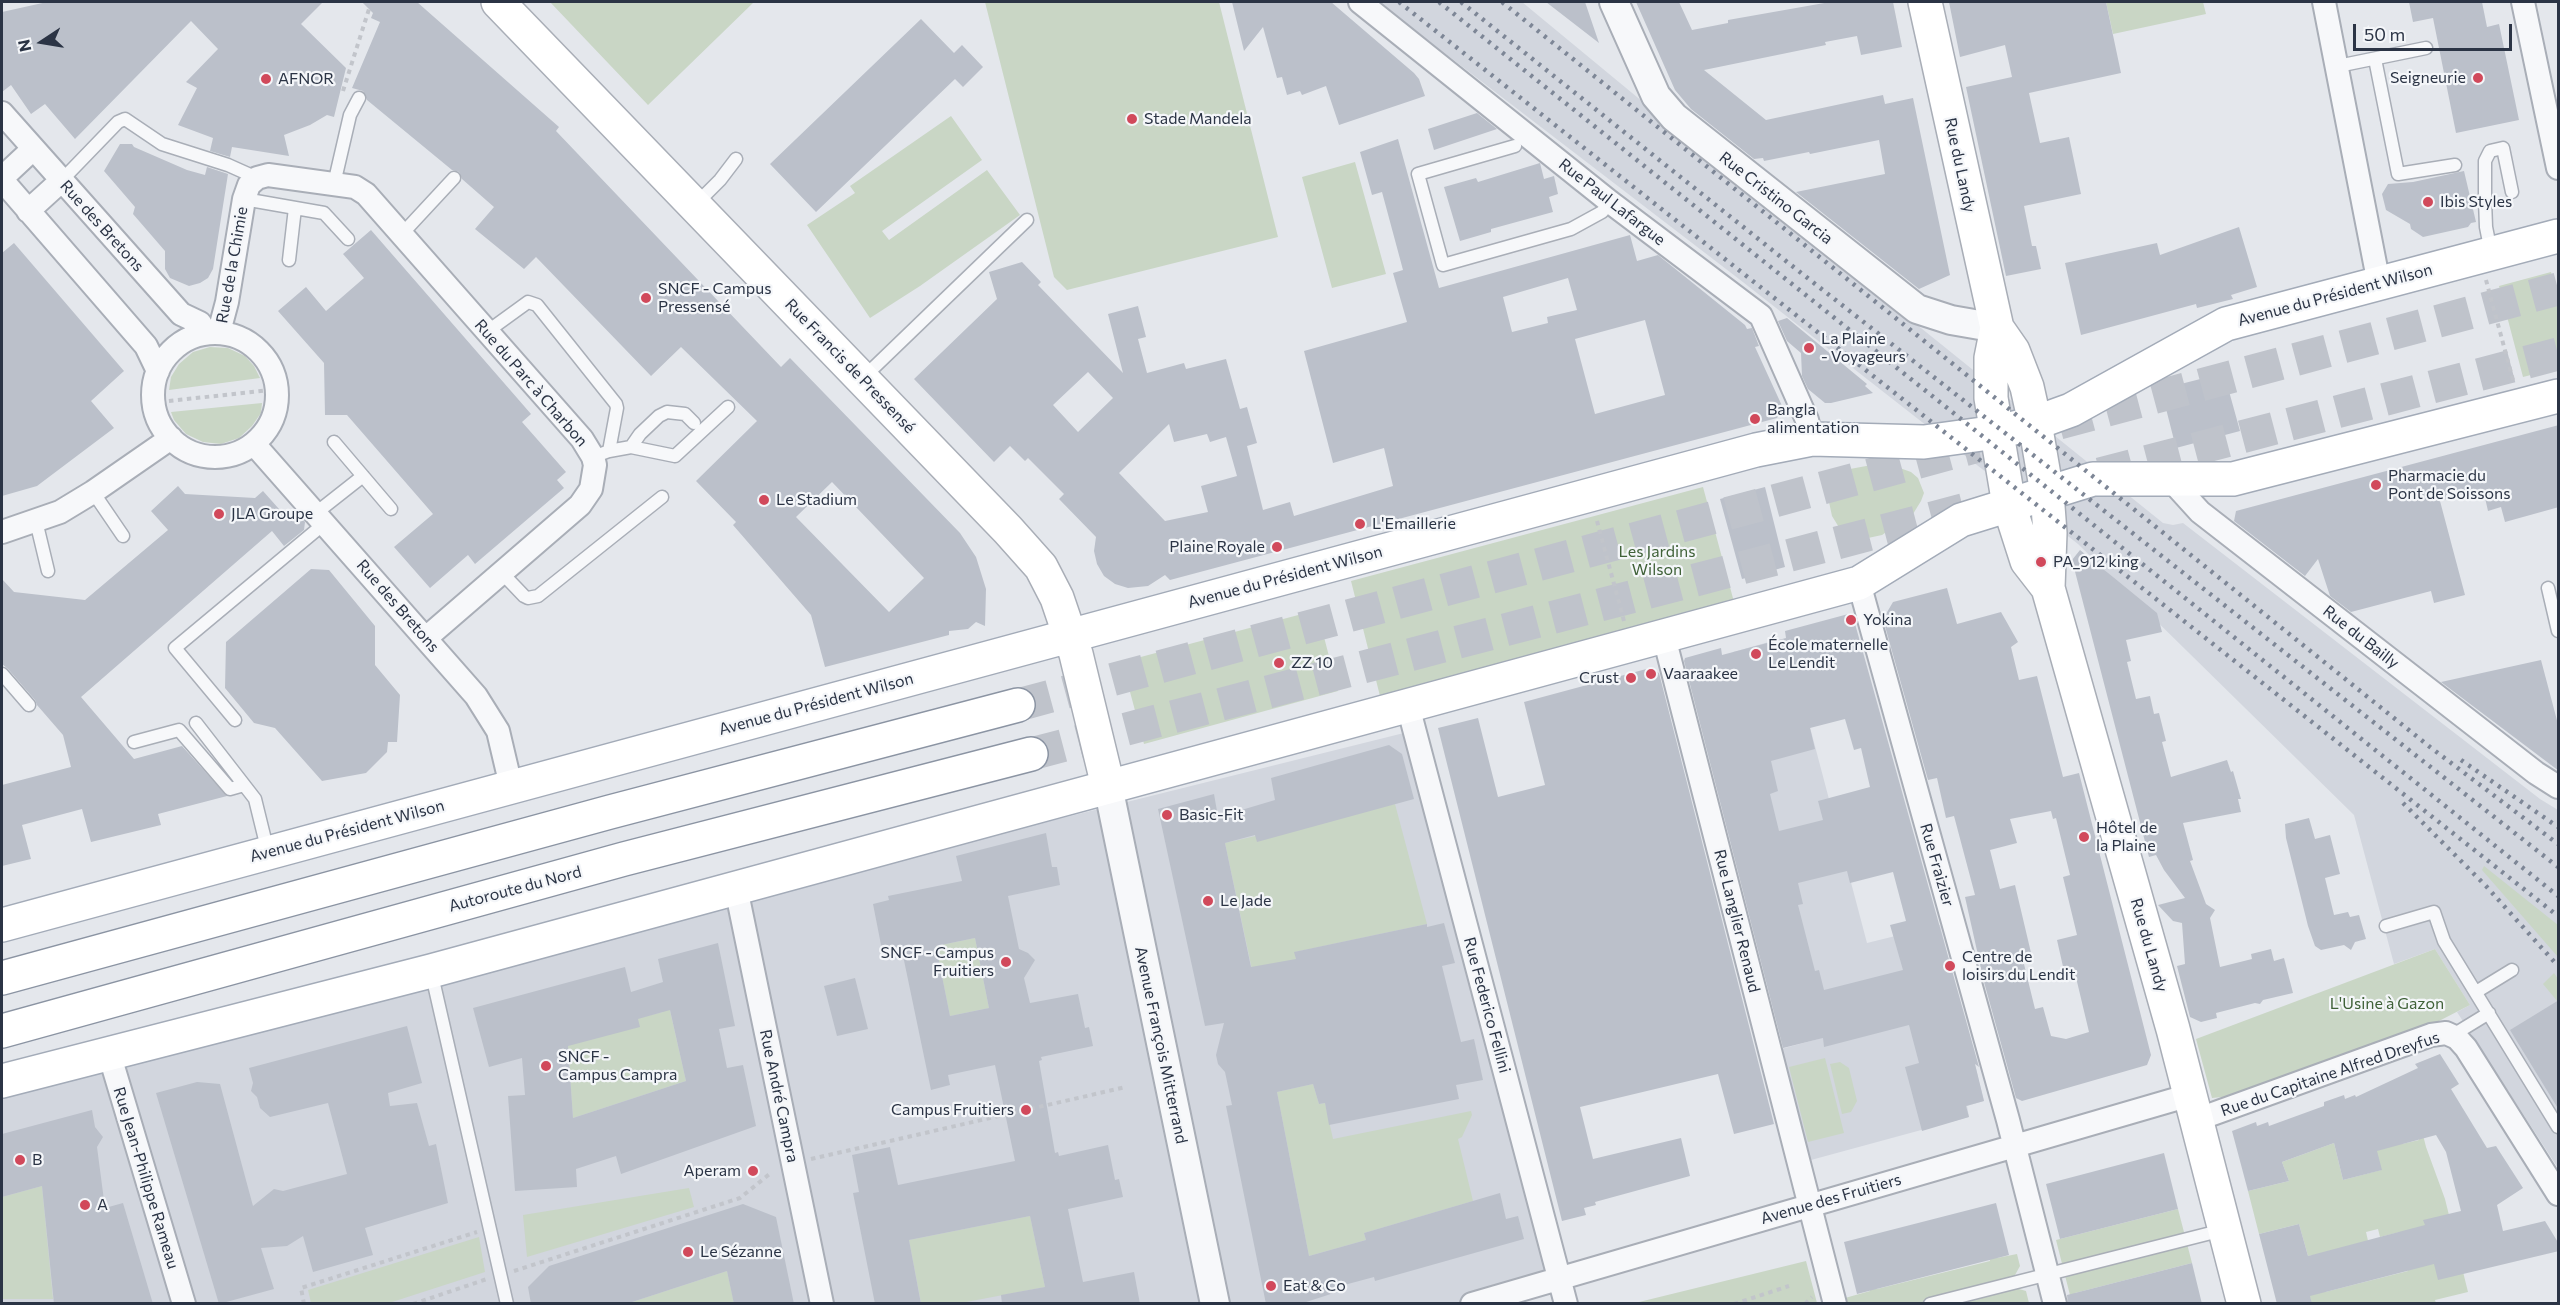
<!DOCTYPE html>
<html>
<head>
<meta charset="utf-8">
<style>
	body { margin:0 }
	#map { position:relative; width:2560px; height:1305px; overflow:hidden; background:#e4e7ec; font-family:Commissioner,sans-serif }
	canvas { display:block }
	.frame { position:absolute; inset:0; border:3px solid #2b3445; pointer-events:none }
	.north { position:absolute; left:12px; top:12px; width:60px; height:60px; -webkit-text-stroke:4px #f4f6f9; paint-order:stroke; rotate:258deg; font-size:16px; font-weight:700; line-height:24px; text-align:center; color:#2b3445 }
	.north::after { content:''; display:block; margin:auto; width:21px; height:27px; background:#2b3445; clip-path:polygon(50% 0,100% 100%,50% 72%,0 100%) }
	.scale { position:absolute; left:2353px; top:24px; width:159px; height:27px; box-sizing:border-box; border:3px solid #2b3445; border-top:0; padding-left:8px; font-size:18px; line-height:21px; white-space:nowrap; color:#2b3445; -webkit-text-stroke:4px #f4f6f9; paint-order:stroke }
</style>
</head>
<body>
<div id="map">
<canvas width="2560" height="1305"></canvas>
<div class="frame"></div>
<div class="north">N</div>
<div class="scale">50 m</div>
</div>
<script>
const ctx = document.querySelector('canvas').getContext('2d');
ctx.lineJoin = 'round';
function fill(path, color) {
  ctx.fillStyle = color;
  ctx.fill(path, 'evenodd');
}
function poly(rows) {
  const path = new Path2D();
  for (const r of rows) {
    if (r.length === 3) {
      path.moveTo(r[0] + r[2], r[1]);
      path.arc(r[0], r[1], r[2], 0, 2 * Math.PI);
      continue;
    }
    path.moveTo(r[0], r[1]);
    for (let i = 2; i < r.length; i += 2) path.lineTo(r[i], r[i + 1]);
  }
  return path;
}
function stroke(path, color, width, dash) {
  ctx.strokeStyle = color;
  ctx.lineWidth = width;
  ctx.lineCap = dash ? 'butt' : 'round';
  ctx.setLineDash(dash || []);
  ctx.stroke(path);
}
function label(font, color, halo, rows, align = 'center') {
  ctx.font = font + ' Commissioner,sans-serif';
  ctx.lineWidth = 4.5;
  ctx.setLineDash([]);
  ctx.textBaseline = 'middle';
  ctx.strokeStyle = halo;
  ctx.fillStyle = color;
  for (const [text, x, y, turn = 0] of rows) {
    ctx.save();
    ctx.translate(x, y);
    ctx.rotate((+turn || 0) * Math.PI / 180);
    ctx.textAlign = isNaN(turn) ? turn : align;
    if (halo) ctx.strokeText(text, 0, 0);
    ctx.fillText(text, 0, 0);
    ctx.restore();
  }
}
const built = poly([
	[1378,2,1522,2,1741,183,2163,523,2173,525,2183,523,2540,799,2558,810,2558,1168,2457,1012,2470,1005,2435,949,2394,964,2354,815,2078,544,1739,279],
	[1776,640,1778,646,1788,644,1867,943,1940,925,1984,1101,1967,1106,1969,1117,1811,1160,1781,1049,1822,1038,1733,652],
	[1412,731,1552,1271,1463,1296,1465,1304,2,1304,2,1082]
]);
const green = poly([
	[550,2,754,2,648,105],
	[985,2,1219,2,1278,237,1067,290,1054,277],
	[2106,2,2203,2,2206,14,2113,34],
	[951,116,982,160,882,231,889,240,987,170,1020,215,920,286,870,318,807,225,855,193,850,186],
	[1355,162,1386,274,1332,288,1302,177],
	[2551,272,2558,299,2558,368,2523,377,2499,286],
	[210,347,228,348,245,356,254,366,260,378,169,390,171,377,179,364,193,352],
	[262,403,261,413,252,426,239,438,221,444,203,442,186,434,174,420,171,412],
	[1877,464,1894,466,1911,472,1918,478,1924,493,1921,501,1913,514,1882,535,1868,538,1848,535,1840,529,1832,516,1829,502,1832,486,1840,474,1850,469],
	[1703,487,1734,602,1380,696,1351,581],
	[1317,610,1338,691,1144,744,1122,662],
	[1395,804,1427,924,1295,952,1296,959,1260,1007,1225,843],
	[2484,866,2558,925,2558,957,2482,870],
	[975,938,989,1008,950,1016,936,946],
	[2435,949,2470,1005,2437,1022,2242,1095,2212,1098,2196,1039],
	[2554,973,2558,979,2558,1002,2543,984],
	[668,1002,686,1081,573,1118,568,1046,635,1010,643,1017,663,1012,662,1003],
	[1825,1058,1844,1133,1808,1142,1789,1067],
	[1840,1062,1849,1068,1857,1101,1851,1112,1842,1114,1830,1064],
	[1313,1084,1319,1104,1325,1103,1333,1139,1471,1111,1472,1115,1462,1137,1458,1139,1473,1201,1364,1233,1366,1240,1309,1256,1277,1092],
	[2418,1115,2426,1147,2445,1199,2468,1292,2435,1300,2436,1303,2307,1303,2311,1302,2309,1292,2325,1292,2408,1271,2400,1232,2380,1237,2378,1229,2366,1232,2369,1245,2308,1256,2299,1224,2259,1234,2248,1191,2289,1181,2282,1162,2334,1143,2343,1180,2381,1170,2371,1129,2402,1144,2419,1140],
	[42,1186,53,1299,2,1299,2,1197],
	[689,1188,694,1207,527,1257,523,1215],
	[2178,1209,2192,1263,2075,1293,2072,1303,2056,1240],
	[1030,1216,1045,1287,961,1303,921,1303,909,1240],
	[479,1237,485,1272,389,1303,311,1303,308,1290],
	[2017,1254,2020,1266,2015,1275,2019,1289,2026,1291,2029,1303,1846,1304,1845,1298,1870,1291,1869,1286,1877,1289,1990,1261,1989,1255,1997,1258],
	[1806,1261,1817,1303,1635,1303],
	[727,1271,734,1303,626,1304]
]);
const building = poly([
	[47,2,323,2,301,24,346,68,334,117,327,115,310,125,284,135,289,156,232,147,230,157,210,151,213,138,178,125,197,88,186,82,218,49,191,21,75,139,45,104,31,114,11,85,2,92,2,12],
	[362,2,417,2,559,127,556,131,781,367,790,358,960,533,976,557,986,589,985,626,976,622,968,629,949,631,949,635,825,667,811,615,733,525,736,522,696,481,757,421,681,347,651,376,536,257,524,269,475,229,494,207,462,179,459,172,452,170,367,100,363,91,352,88,380,22,371,18,373,13],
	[832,482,924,578,889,612,796,517],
	[1232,2,1331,2,1414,73,1419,79,1425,96,1339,125,1326,86,1302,95,1300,91,1287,95,1282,77,1277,78,1263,27,1244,51],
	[1546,2,1585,2,1599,43],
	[1636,2,1679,2,1692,30,1728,23,1728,20,1830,2,1893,2,1902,47,1861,55,1857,36,1825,42,1826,45,1704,70,1766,120,1883,95,1885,104,1913,98,1950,275,1919,289,1796,192,1885,174,1879,140,1810,154,1809,152,1764,161,1763,158,1754,159,1691,109,1675,90],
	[1949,2,2106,2,2121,73,2029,93,2040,143,2069,137,2081,194,2024,206,2032,246,2036,246,2041,269,2006,276,1966,87,2012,77,2005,45,1960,57],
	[2409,2,2482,2,2487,27,2499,24,2519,120,2456,133,2433,18,2413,22],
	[921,19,954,53,962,45,983,67,963,87,955,79,816,212,770,164],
	[1477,113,1497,129,1434,150,1428,129],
	[1398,139,1439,288,1630,235,1637,261,1658,255,1745,325,1747,329,1752,328,1759,346,1755,347,1783,408,1777,418,1170,580,1165,575,1148,586,1128,588,1115,584,1104,576,1097,564,1094,551,1096,537,1059,499,1064,494,1028,458,1025,461,1010,446,994,462,914,379,997,299,989,272,1022,262,1041,282,1038,285,1123,373,1108,314,1138,306,1146,337,1138,339,1147,373,1184,363,1186,369,1226,359,1240,409,1247,407,1257,443,1247,446,1263,510,1290,502,1294,516,1393,486,1384,448,1333,463,1304,351,1407,322,1393,273,1403,270,1382,192,1372,195,1360,152],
	[1568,278,1577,310,1547,317,1548,323,1512,332,1503,297],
	[1645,320,1665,395,1595,414,1575,339],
	[1088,372,1113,398,1078,432,1053,405],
	[1169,424,1174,442,1207,434,1210,442,1226,437,1237,476,1201,486,1208,512,1165,521,1119,473],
	[120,144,132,144,134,147,187,170,205,175,207,167,228,174,213,269,208,278,200,283,189,286,170,278,165,269,165,251,133,214,135,207,104,171],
	[1540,163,1544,179,1554,176,1558,194,1549,197,1553,212,1491,229,1491,232,1460,241,1444,187,1476,178,1478,182],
	[2464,171,2476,222,2471,223,2468,227,2423,237,2411,229,2410,224,2386,210,2382,194,2388,184,2413,182],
	[2239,227,2257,287,2231,295,2233,299,2197,308,2196,304,2081,335,2065,263,2157,243,2160,255],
	[371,230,531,414,522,422,566,472,557,480,564,488,475,564,468,555,430,588,394,547,433,514,347,415,325,415,324,363,278,311,306,287,326,311,364,278,343,254],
	[14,243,124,371,91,401,114,428,37,486,2,496,2,253],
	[1787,318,1867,384,1865,386,1873,393,1831,403,1825,403,1808,389,1802,376,1801,353,1787,341,1778,321],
	[2224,373,2240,431,2176,448,2161,389],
	[2559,425,2559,507,2505,522,2501,507,2488,511,2483,489,2440,501,2465,595,2434,603,2431,591,2351,612,2330,596,2318,559,2305,576,2234,521,2236,511],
	[178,486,185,494,255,498,263,491,287,518,295,511,305,522,304,530,284,546,272,531,81,697,134,759,182,746,227,796,158,814,161,825,91,842,82,809,22,825,31,859,2,866,2,785,71,767,63,735,37,705,35,700,8,669,2,664,2,579,14,592,85,600,168,530,151,511],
	[1765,487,1785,567,1742,579,1720,499],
	[2080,550,2157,613,2162,632,2126,640,2131,661,2127,662,2136,699,2150,696,2154,714,2159,713,2166,741,2162,742,2171,777,2227,760,2231,772,2233,771,2241,799,2238,799,2241,812,2183,823,2193,860,2190,861,2206,904,2215,910,2210,918,2220,967,2252,959,2251,954,2271,949,2274,961,2284,958,2293,993,2263,1000,2260,1004,2255,1003,2216,1013,2217,1018,2201,1022,2190,1017,2177,966,2185,964,2182,923,2173,921,2158,905,2185,898,2164,870,2156,855,2149,857,2072,560],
	[311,569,329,570,375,626,375,665,400,695,397,742,388,742,387,752,366,773,322,781,275,728,254,723,225,688,226,642],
	[1947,588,1957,624,2001,612,2018,642,2011,647,2019,680,2037,676,2063,777,2079,773,2151,1055,2147,1065,2022,1101,2016,1098,1984,982,1965,897,1975,895,1954,816,1946,818,1937,778,1928,780,1883,619,1893,602],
	[2051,811,2053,819,2056,818,2070,875,2063,877,2077,935,2057,940,2064,971,2074,969,2089,1032,2066,1039,2051,1036,2043,1007,2035,1009,2023,960,2032,957,2015,885,2000,889,1990,850,2017,843,2010,819],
	[1852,613,1979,1067,1975,1064,1984,1101,1966,1106,1969,1117,1922,1131,1905,1067,1919,1063,1909,1025,1824,1047,1823,1038,1783,1048,1684,661,1685,658,1721,648,1722,655,1786,638,1785,631],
	[1845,719,1854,750,1861,748,1870,787,1818,801,1823,820,1779,831,1770,794,1778,791,1771,761,1815,749,1810,728],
	[1847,871,1850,883,1893,872,1906,921,1890,925,1903,970,1824,990,1819,970,1815,971,1798,905,1803,904,1798,883],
	[2541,660,2559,728,2559,771,2441,682],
	[1650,668,1659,673,1774,1124,1734,1134,1718,1074,1580,1107,1593,1159,1681,1138,1690,1176,1595,1202,1596,1205,1584,1208,1586,1215,1562,1221,1438,728,1478,718,1498,797,1545,785,1524,702],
	[1389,745,1402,754,1414,799,1257,842,1255,835,1225,843,1251,967,1296,959,1294,952,1427,924,1427,927,1444,923,1455,963,1442,966,1461,1042,1474,1039,1483,1080,1456,1085,1459,1099,1329,1125,1325,1103,1319,1104,1313,1084,1277,1092,1309,1256,1366,1240,1364,1233,1500,1193,1506,1219,1518,1216,1524,1239,1375,1281,1374,1277,1333,1288,1334,1293,1300,1304,1266,1304,1226,1106,1232,1105,1225,1072,1218,1064,1216,1055,1224,1023,1205,1026,1158,809,1214,794,1218,817,1275,800,1271,778],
	[2309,818,2315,839,2330,835,2340,874,2325,878,2334,915,2348,912,2350,917,2359,915,2366,939,2355,942,2351,950,2344,945,2321,950,2315,946,2308,926,2286,838,2285,824],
	[1046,833,1052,867,1057,867,1060,885,1008,896,1019,949,1028,953,1035,960,1024,978,1030,1003,1078,994,1085,1028,1089,1027,1093,1046,1041,1057,1042,1060,1039,1061,1055,1153,1058,1152,1059,1156,1108,1145,1115,1180,1119,1179,1123,1197,1068,1209,1083,1282,1134,1272,1140,1304,1002,1304,1001,1295,1045,1287,1030,1216,909,1240,921,1304,875,1304,853,1193,859,1192,852,1155,890,1147,898,1185,1015,1161,995,1065,948,1075,950,1085,931,1090,901,946,882,950,873,904,889,900,888,896,962,881,956,856],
	[975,938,989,1008,950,1016,936,946],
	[718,943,735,1026,719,1029,727,1068,743,1065,756,1126,621,1174,616,1156,576,1169,577,1187,515,1191,508,1096,525,1095,522,1058,489,1067,473,1008,625,967,631,992,663,982,658,959],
	[670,1010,686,1081,573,1118,568,1046,640,1027,638,1019],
	[855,978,868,1029,837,1036,824,986],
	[2559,1000,2559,1110,2510,1030],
	[407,1026,422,1083,388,1093,390,1106,417,1103,429,1146,436,1144,448,1203,365,1228,373,1255,313,1272,303,1236,287,1246,261,1248,274,1289,219,1304,156,1093,197,1082,220,1084,253,1206,274,1189,283,1191,347,1174,328,1103,270,1117,260,1108,257,1097,251,1091,253,1083,249,1068],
	[2440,1054,2459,1084,2451,1089,2487,1148,2496,1146,2523,1188,2497,1205,2503,1231,2545,1221,2559,1244,2559,1251,2438,1280,2434,1264,2310,1296,2312,1304,2277,1304,2259,1234,2299,1224,2308,1256,2425,1225,2423,1220,2461,1211,2446,1152,2436,1135,2377,1151,2382,1170,2343,1180,2334,1143,2282,1162,2289,1181,2248,1191,2232,1131,2256,1122,2257,1126,2268,1122,2269,1126,2324,1106,2324,1102,2344,1095,2345,1099,2355,1095,2356,1097,2418,1068,2415,1064],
	[92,1110,95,1127,103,1137,97,1147,105,1208,123,1203,153,1304,54,1304,42,1186,2,1197,2,1134],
	[2164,1153,2178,1209,2060,1239,2046,1184],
	[1996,1203,2009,1255,1857,1294,1844,1242],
	[743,1204,776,1217,794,1304,734,1304,727,1271,626,1304,531,1304,528,1287,549,1266],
	[2192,1263,2202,1304,2068,1304,2067,1295]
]);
const motorwayTunnel = poly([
	[2059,423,2558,289],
	[2100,474,2558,354],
	[1018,705,1978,446],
	[1031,754,1978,506]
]);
const path = poly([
	[343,91,369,9],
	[2486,280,2513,380],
	[160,402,270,390],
	[1597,521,1624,621],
	[811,1159,1126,1087],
	[514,1271,740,1198,772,1172],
	[304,1304,301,1288,477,1232],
	[413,1304,487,1279],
	[1734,1304,1789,1286],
	[1805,1304,1812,1297]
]);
const service = poly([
	[2375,59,2398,174,2455,165],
	[2338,66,2426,48],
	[1515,146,1418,174,1443,265,1571,229,1602,212,1610,202],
	[61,181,118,122,125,119,162,144,228,165,257,178],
	[334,184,350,115,359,98],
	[244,199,324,213,348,239],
	[696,204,720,180,736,159],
	[402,234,454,178],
	[2491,252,2486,227,2485,200,2485,161,2490,151,2503,148,2512,192],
	[289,260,295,208],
	[488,331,528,302,537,305,616,404,617,408,609,451,593,457],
	[864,377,1027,220],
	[334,442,391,509],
	[631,447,640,434,659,416,667,412,685,414,694,423],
	[609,451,631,447,675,456,728,407],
	[93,492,123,536],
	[316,513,363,476],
	[36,521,48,571],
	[502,573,524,596,528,598,538,596,662,497],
	[2548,588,2558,631],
	[2,674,29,705],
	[235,720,175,648,325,523],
	[196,723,255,799,268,852],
	[134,742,179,730,230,789,244,785],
	[2386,926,2434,912,2444,941,2558,1127],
	[431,971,507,1304],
	[2476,992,2512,970],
	[2453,1035,2489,1013],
	[1930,1304,2223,1230]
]);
const minor = poly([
	[1360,2,1610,202,1761,316,1807,420,1812,439],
	[2324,2,2379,284],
	[2523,2,2558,168],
	[2,113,181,314,200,323,206,333],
	[2,178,33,149],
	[2,180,146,346,158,371],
	[28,211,61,181],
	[219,332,227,302,244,199,249,185,257,178,268,175,355,187,366,194,582,439,593,457,595,465,591,489,580,505,426,638],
	[215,395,62],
	[254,444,476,696,498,731,511,786],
	[2170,479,2200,512,2536,773,2558,787],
	[2,532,60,512,93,492,171,438],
	[1859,583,2008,1120,2055,1304],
	[1664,637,1835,1304],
	[1408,706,1566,1304],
	[736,888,822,1304],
	[109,1053,184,1304],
	[2196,1120,2431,1035,2446,1033,2457,1038,2466,1048,2558,1194],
	[1472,1304,2190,1095]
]);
const tertiary = poly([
	[1614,2,1656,96,1674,117,1917,309,1951,320,1997,328],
	[1108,786,1215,1304]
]);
const secondary = poly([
	[498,2,1008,530,1041,567,1057,598,1076,654,1108,786],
	[1925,2,1997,328,2013,351,2027,387,2035,423,2047,493,2050,533,2048,588,2173,1029,2244,1304],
	[1997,328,1991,358,1991,398,2009,505,2027,561,2048,588]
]);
const primary = poly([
	[2,925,1756,450,1812,439,1924,442,1997,432,2035,423,2071,410,2226,324,2558,236],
	[2,1081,431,971,1859,583,1961,520,2093,479,2233,479,2558,396]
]);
const motorway = poly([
	[2,978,610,812,1018,705],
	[2,1031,624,859,1031,754]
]);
const rail = poly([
	[1399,2,2558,916],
	[1439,2,2558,896],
	[1461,2,1791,265,2558,867],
	[1502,2,2430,747,2558,844],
	[2461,760,2558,827],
	[2403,803,2486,886,2558,966]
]);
const markers = [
	[2478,78,6,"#d1495b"],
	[266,79,6,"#d1495b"],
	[1132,119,6,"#d1495b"],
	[2428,202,6,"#d1495b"],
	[646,298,6,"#d1495b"],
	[1809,348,6,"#d1495b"],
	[1755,419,6,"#d1495b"],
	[2376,485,6,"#d1495b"],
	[764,500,6,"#d1495b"],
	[219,514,6,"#d1495b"],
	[1360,524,6,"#d1495b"],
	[1277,547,6,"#d1495b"],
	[2041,562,6,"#d1495b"],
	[1851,620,6,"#d1495b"],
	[1756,654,6,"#d1495b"],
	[1279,663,6,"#d1495b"],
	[1651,674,6,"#d1495b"],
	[1631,678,6,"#d1495b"],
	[1167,815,6,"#d1495b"],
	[2084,837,6,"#d1495b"],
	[1208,901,6,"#d1495b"],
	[1006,962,6,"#d1495b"],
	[1950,966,6,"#d1495b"],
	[546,1066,6,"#d1495b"],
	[1026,1110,6,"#d1495b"],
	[20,1160,6,"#d1495b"],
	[753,1171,6,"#d1495b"],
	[85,1205,6,"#d1495b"],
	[688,1252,6,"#d1495b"],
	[1271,1286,6,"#d1495b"]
];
const poiNames = [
	["Seigneurie",2466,78,"right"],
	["AFNOR",278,79],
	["Stade Mandela",1144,119],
	["Ibis Styles",2440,202],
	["SNCF - Campus",658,289],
	["Pressensé",658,307],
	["La Plaine",1821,339],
	["- Voyageurs",1821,357],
	["Bangla",1767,410],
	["alimentation",1767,428],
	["Pharmacie du",2388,476],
	["Pont de Soissons",2388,494],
	["Le Stadium",776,500],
	["JLA Groupe",231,514],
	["L'Emaillerie",1372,524],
	["Plaine Royale",1265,547,"right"],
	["PA_912 king",2053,562],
	["Yokina",1863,620],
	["École maternelle",1768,645],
	["Le Lendit",1768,663],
	["ZZ 10",1291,663],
	["Vaaraakee",1663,674],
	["Crust",1619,678,"right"],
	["Basic-Fit",1179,815],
	["Hôtel de",2096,828],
	["la Plaine",2096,846],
	["Le Jade",1220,901],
	["SNCF - Campus",994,953,"right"],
	["Fruitiers",994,971,"right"],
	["Centre de",1962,957],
	["loisirs du Lendit",1962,975],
	["SNCF -",558,1057],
	["Campus Campra",558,1075],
	["Campus Fruitiers",1014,1110,"right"],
	["B",32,1160],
	["Aperam",741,1171,"right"],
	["A",97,1205],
	["Le Sézanne",700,1252],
	["Eat & Co",1283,1286]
];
const streetNames = [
	["Rue du Landy",1960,165,78],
	["Rue Cristino Garcia",1776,198,38],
	["Rue Paul Lafargue",1612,202,38],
	["Rue des Bretons",102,226,48],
	["Rue de la Chimie",232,265,-80],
	["Avenue du Président Wilson",2335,295,-15],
	["Rue Francis de Pressensé",850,366,46],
	["Rue du Parc à Charbon",531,383,49],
	["Avenue du Président Wilson",1285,577,-15],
	["Rue des Bretons",398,606,49],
	["Rue du Bailly",2361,637,38],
	["Avenue du Président Wilson",816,704,-15],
	["Avenue du Président Wilson",347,831,-15],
	["Rue Fraizier",1937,865,74],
	["Autoroute du Nord",515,889,-15],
	["Rue Langlier Renaud",1737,921,76],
	["Rue du Landy",2149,945,74],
	["Rue Federico Fellini",1487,1005,75],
	["Avenue François Mitterrand",1161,1045,78],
	["Rue du Capitaine Alfred Dreyfus",2330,1074,-19],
	["Rue André Campra",779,1096,78],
	["Rue Jean-Philippe Rameau",146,1178,73],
	["Avenue des Fruitiers",1831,1199,-16]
];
const parkNames = [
	["Les Jardins",1657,552],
	["Wilson",1657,570],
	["L'Usine à Gazon",2387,1004]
];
fill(built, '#d2d6de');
fill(green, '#c9d6c5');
fill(building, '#bbc0ca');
stroke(motorwayTunnel, '#bfc3cb', 33, [33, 16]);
stroke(service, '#a9aeb7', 15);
stroke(minor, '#a9aeb7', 26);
stroke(tertiary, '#a9aeb7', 32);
stroke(secondary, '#a9aeb7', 36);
stroke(primary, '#a3abb8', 36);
stroke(motorway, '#8b94a3', 36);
stroke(path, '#c2c5cb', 4, [4.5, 4.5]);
stroke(service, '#f7f8fa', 12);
stroke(minor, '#f7f8fa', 22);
stroke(tertiary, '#f7f8fa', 28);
stroke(secondary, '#fff', 33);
stroke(primary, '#fff', 33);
stroke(motorway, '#fff', 33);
stroke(rail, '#7d8696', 4.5, [3, 6]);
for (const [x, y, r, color] of markers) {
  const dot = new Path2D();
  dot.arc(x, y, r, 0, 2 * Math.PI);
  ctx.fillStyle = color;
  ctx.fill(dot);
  stroke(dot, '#f4f6f9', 2);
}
label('16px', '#2b3445', '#f4f6f9', poiNames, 'left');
label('16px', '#2b3445', '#f4f6f9', streetNames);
label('16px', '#3f6138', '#f4f6f9', parkNames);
</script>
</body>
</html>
